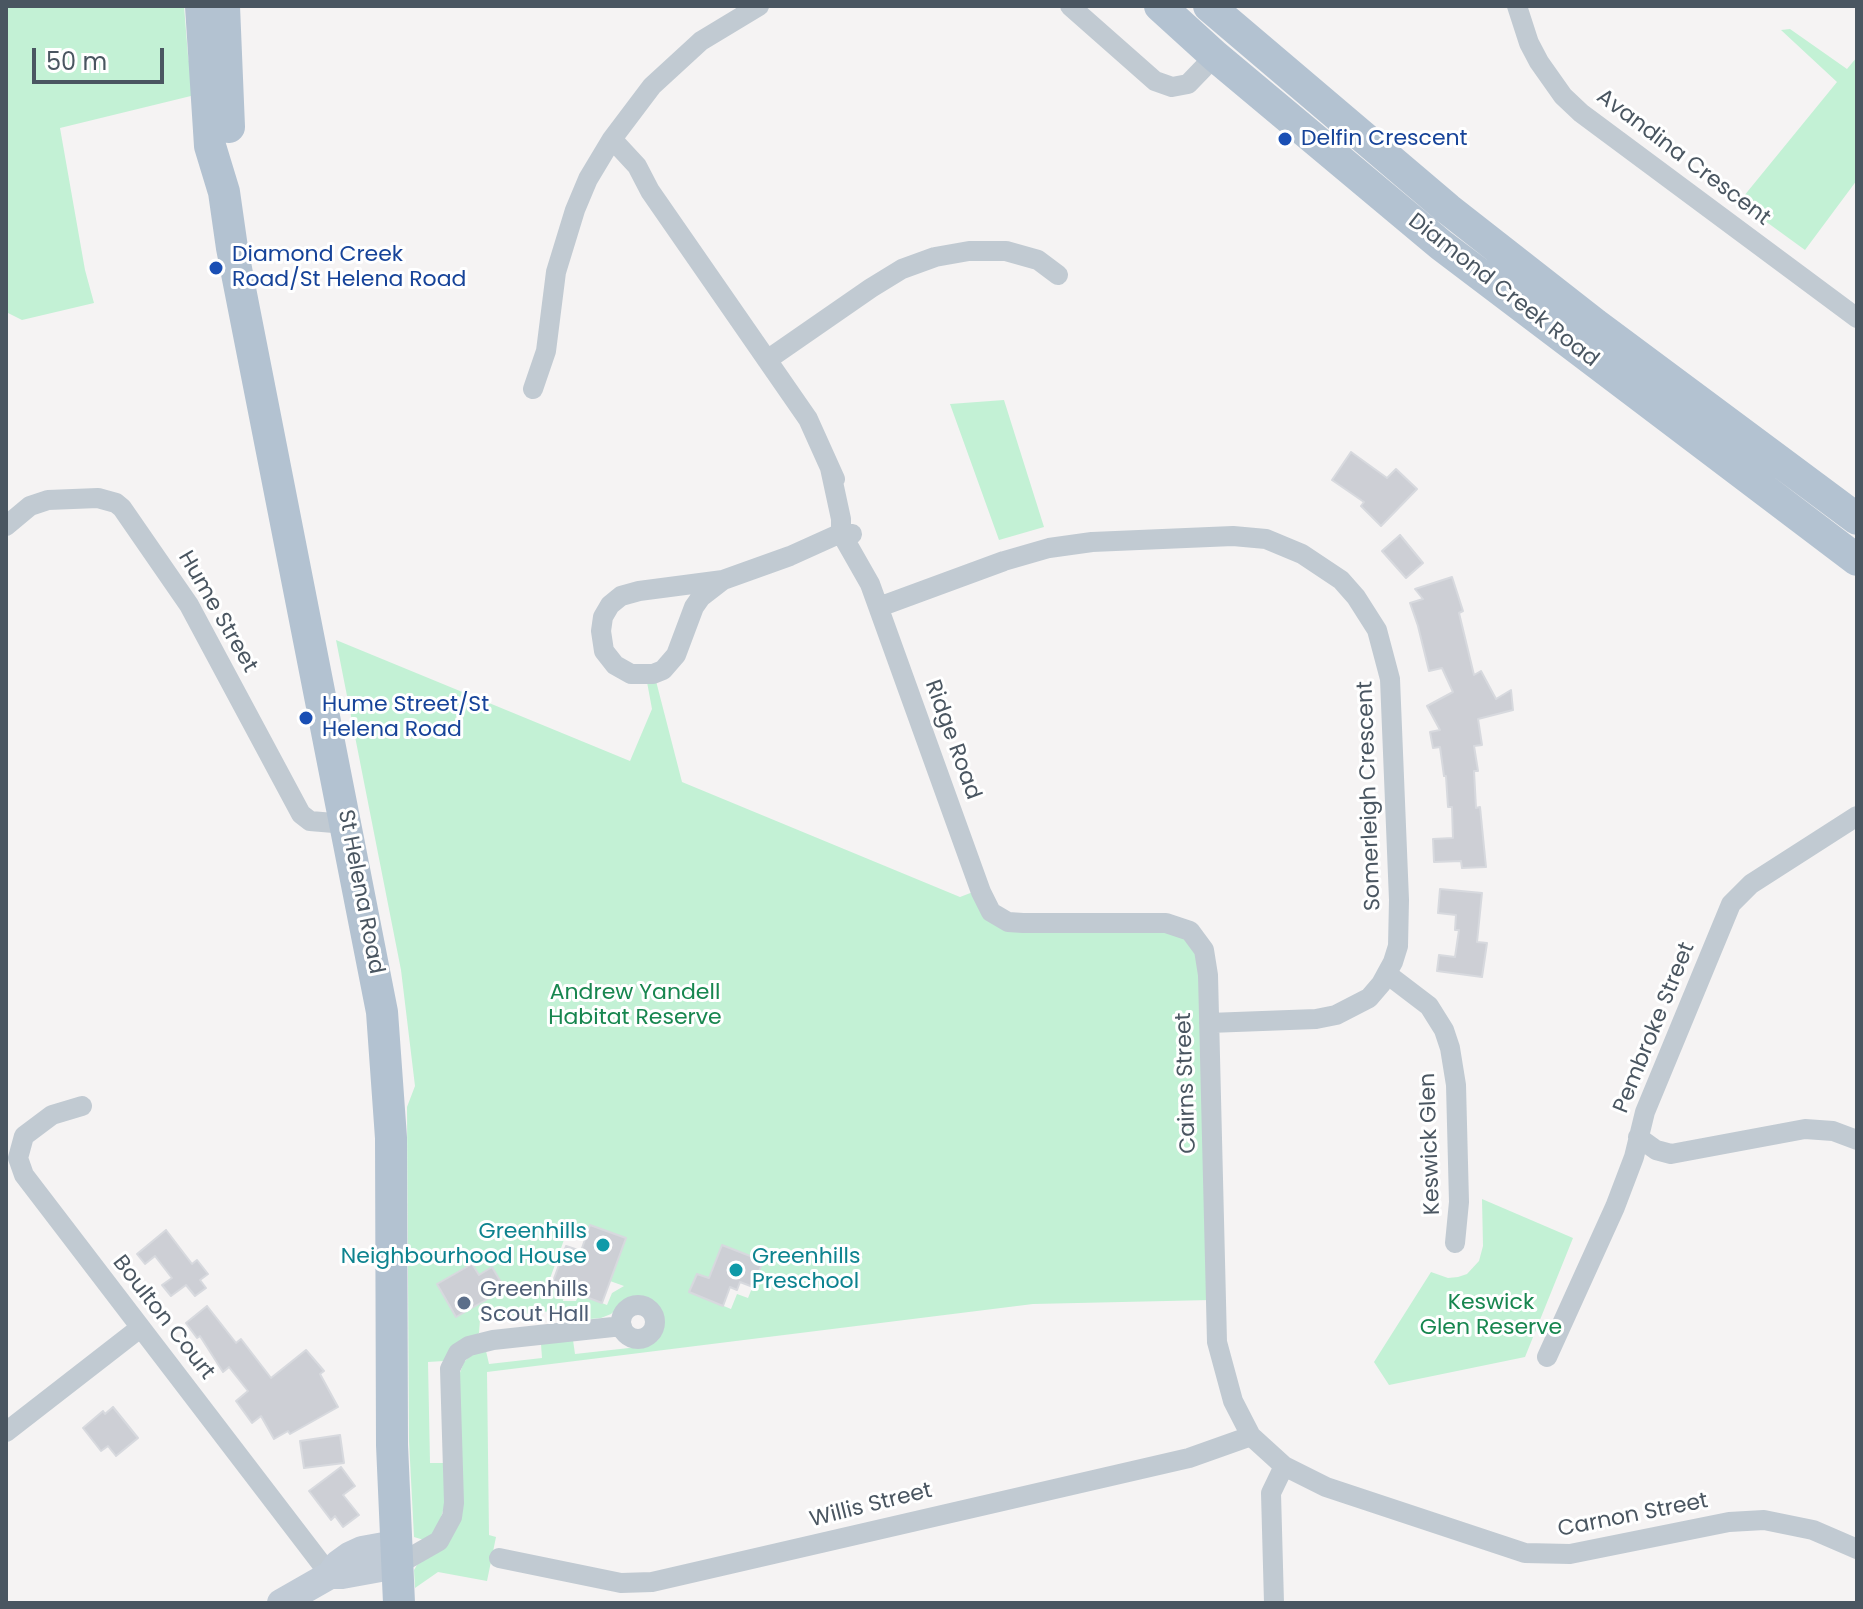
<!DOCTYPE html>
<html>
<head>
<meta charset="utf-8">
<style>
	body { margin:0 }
	#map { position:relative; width:1863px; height:1609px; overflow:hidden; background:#f5f3f3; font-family:Poppins,sans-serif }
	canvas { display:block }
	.frame { position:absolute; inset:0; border:8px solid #4a5661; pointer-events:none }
	.scale { position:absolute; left:32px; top:48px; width:132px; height:36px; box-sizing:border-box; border:4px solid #4a5661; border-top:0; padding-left:10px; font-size:24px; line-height:28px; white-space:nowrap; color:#4a5661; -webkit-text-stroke:6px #fff; paint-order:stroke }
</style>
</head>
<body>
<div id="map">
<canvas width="1863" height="1609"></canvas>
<div class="frame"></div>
<div class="scale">50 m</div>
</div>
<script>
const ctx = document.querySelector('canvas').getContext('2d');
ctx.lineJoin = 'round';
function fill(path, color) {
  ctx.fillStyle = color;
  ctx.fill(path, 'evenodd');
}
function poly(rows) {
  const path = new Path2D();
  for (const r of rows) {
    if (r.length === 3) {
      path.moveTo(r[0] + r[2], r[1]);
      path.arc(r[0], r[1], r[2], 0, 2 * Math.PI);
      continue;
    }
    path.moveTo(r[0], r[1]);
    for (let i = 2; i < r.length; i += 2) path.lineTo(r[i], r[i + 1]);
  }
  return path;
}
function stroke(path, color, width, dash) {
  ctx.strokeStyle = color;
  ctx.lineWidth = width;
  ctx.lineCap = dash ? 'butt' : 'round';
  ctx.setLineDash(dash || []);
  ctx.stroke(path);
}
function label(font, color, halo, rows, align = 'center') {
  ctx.font = font + ' Poppins,sans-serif';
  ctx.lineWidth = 6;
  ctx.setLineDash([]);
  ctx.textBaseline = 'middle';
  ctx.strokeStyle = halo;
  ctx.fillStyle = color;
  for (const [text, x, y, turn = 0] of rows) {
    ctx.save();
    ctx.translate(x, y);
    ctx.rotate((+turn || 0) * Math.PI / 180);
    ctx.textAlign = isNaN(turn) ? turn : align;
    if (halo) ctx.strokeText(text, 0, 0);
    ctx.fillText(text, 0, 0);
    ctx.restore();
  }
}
const green = poly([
	[6,6,184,6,188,56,195,95,60,128,85,270,94,303,22,320,6,312],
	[1790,29,1847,69,1857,57,1857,180,1805,250,1739,202,1837,82,1781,30],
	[1004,400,1044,527,999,540,950,404],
	[336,640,630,761,652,709,647,682,656,681,682,782,960,897,973,892,981,910,1180,932,1198,952,1211,1300,1033,1304,487,1372,489,1535,496,1537,487,1581,438,1572,415,1588,414,1570,417,1565,448,1543,460,1520,459,1375,464,1362,471,1355,486,1351,489,1364,542,1358,541,1344,573,1340,575,1354,647,1346,658,1340,663,1321,659,1308,653,1303,635,1298,624,1302,611,1314,601,1318,590,1319,588,1307,480,1319,479,1333,444,1361,428,1362,430,1463,444,1463,444,1507,437,1532,424,1540,414,1537,409,1441,407,1107,415,1086,401,970],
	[569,1226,588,1232,610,1281,624,1286,612,1293,607,1305,579,1294,576,1301,563,1301,564,1291,548,1284],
	[722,1245,763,1261,748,1298,737,1294,731,1309,690,1292,697,1274,709,1278],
	[471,1264,479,1275,504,1289,456,1317,437,1284],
	[1482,1199,1573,1238,1525,1357,1389,1385,1374,1362,1431,1272,1448,1278,1458,1277,1467,1274,1479,1261,1483,1246]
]);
const building = poly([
	[1351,452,1387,478,1396,469,1417,489,1381,526,1361,506,1364,502,1332,480,1351,452],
	[1400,535,1423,563,1406,578,1382,551,1400,535],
	[1452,577,1463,611,1459,613,1474,675,1481,671,1496,699,1511,690,1513,710,1478,719,1482,745,1474,746,1478,771,1474,771,1476,808,1480,807,1486,867,1462,868,1461,861,1434,862,1433,839,1453,838,1452,807,1448,807,1446,776,1444,776,1440,747,1433,748,1430,732,1440,730,1427,706,1453,692,1442,668,1429,671,1418,626,1410,603,1423,599,1415,589,1452,577],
	[1440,889,1482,893,1477,942,1487,943,1482,977,1437,971,1439,955,1455,957,1459,930,1455,930,1456,915,1438,913,1440,889],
	[590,1225,626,1238,602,1303,552,1284,566,1246,581,1251,590,1225],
	[166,1230,192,1264,197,1260,208,1274,200,1280,206,1288,195,1296,186,1285,171,1296,162,1285,172,1278,155,1256,145,1264,137,1254,166,1230],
	[722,1245,763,1261,753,1287,740,1282,737,1290,730,1287,723,1306,689,1292,697,1274,709,1278,722,1245],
	[472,1264,479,1275,492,1267,505,1289,456,1317,437,1284,472,1264],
	[207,1306,236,1343,241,1339,271,1378,306,1350,324,1371,320,1374,338,1407,290,1434,288,1431,274,1439,261,1416,252,1423,236,1401,248,1391,229,1367,223,1372,200,1336,197,1338,186,1323,207,1306],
	[113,1407,138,1438,116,1456,108,1446,101,1451,83,1428,103,1411,105,1414,113,1407],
	[340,1435,344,1463,304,1468,300,1441,340,1435],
	[341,1467,355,1486,343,1495,359,1515,343,1527,335,1516,331,1520,309,1491,341,1467]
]);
const street = poly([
	[1070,6,1155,81,1172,87,1188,84,1215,56],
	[1517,6,1529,43,1539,62,1563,96,1581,113,1857,318],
	[612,139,637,166,650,191,808,419,835,479],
	[767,360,871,288,902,269,935,257,969,251,1006,251,1038,260,1058,275],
	[533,389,546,351,556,272,575,210,588,179,612,139,652,86,701,41,759,6],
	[830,468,841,519,841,533,870,584,981,892,991,912,1008,922,1023,923,1166,923,1190,931,1204,950,1208,975,1217,1342,1233,1401,1251,1436,1284,1466,1326,1487,1525,1553,1570,1554,1729,1522,1764,1520,1813,1530,1857,1549],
	[6,526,30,506,48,500,98,498,116,503,122,508,189,605,301,814,310,821,346,824],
	[723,580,701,597,694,607,676,655,663,670,653,674,631,674,615,665,604,651,601,631,603,617,610,605,621,596,639,591,723,580,790,556,841,533,852,534],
	[879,607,1004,561,1049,548,1092,542,1233,536,1266,539,1302,554,1341,580,1356,597,1377,630,1390,679,1399,900,1398,946,1393,962,1381,984,1369,998,1336,1015,1316,1019,1209,1023],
	[1387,974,1429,1006,1444,1030,1450,1048,1456,1085,1459,1202,1455,1243],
	[82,1106,52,1115,24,1136,18,1158,24,1175,330,1575],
	[1638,1137,1656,1150,1671,1154,1805,1129,1833,1131,1857,1140],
	[638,1322,17],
	[1547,1357,1615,1207,1634,1157,1645,1112,1731,904,1751,884,1857,816],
	[6,1432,140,1328],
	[499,1558,621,1583,652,1582,1189,1458,1251,1436],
	[397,1565,439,1541,452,1517,454,1503,450,1369,458,1353,469,1346,493,1340,622,1326],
	[1274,1603,1271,1493,1284,1466]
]);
const secondary = poly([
	[330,1575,342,1575,397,1565],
	[281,1603,330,1575,338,1564,349,1556,362,1550,395,1544]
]);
const primary = poly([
	[201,6,210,146,224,192,232,248,382,1012,391,1138,392,1445,399,1603],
	[224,6,229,127],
	[1160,6,1215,56,1441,245,1857,560],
	[1209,6,1448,209,1595,324,1857,519]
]);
const markers = [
	[1285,139,8,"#1a4fb4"],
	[216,268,8,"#1a4fb4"],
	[306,718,8,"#1a4fb4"],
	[603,1245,8,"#0f9aa8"],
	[736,1270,8,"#0f9aa8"],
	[464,1303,8,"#5c6f8a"]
];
const transitNames = [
	["Delfin Crescent",1301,139],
	["Diamond Creek",232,255],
	["Road/St Helena Road",232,280],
	["Hume Street/St",322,705],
	["Helena Road",322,730]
];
const streetNames = [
	["Avandina Crescent",1683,158,37],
	["Diamond Creek Road",1503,291,38],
	["Hume Street",217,612,60],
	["Ridge Road",952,740,70],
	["Somerleigh Crescent",1370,796,-92],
	["St Helena Road",360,892,79],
	["Pembroke Street",1655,1028,-68],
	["Cairns Street",1187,1083,-92],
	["Keswick Glen",1431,1144,-92],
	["Boulton Court",163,1318,52],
	["Willis Street",871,1506,-14],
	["Carnon Street",1633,1516,-11]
];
const parkNames = [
	["Andrew Yandell",635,993],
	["Habitat Reserve",635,1018],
	["Keswick",1491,1303],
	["Glen Reserve",1491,1328]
];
const cultureNames = [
	["Greenhills",587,1232],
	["Neighbourhood House",587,1257],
	["Greenhills",752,1257,"left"],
	["Preschool",752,1282,"left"]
];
const serviceNames = [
	["Greenhills",480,1290],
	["Scout Hall",480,1315]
];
fill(green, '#c3f1d5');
fill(building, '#cdcfd5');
stroke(building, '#d7d9de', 2);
stroke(street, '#c1cad2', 20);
stroke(secondary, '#c1cbd6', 28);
stroke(primary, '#b3c2d1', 32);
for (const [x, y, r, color] of markers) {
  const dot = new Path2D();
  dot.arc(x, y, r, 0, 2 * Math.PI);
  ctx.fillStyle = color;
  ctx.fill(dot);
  stroke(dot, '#fff', 3);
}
label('22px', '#164399', '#fff', transitNames, 'left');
label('22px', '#4a5661', '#fff', streetNames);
label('22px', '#17864f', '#fff', parkNames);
label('22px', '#0d838f', '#fff', cultureNames, 'right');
label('22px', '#4e5e75', '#fff', serviceNames, 'left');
</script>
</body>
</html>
